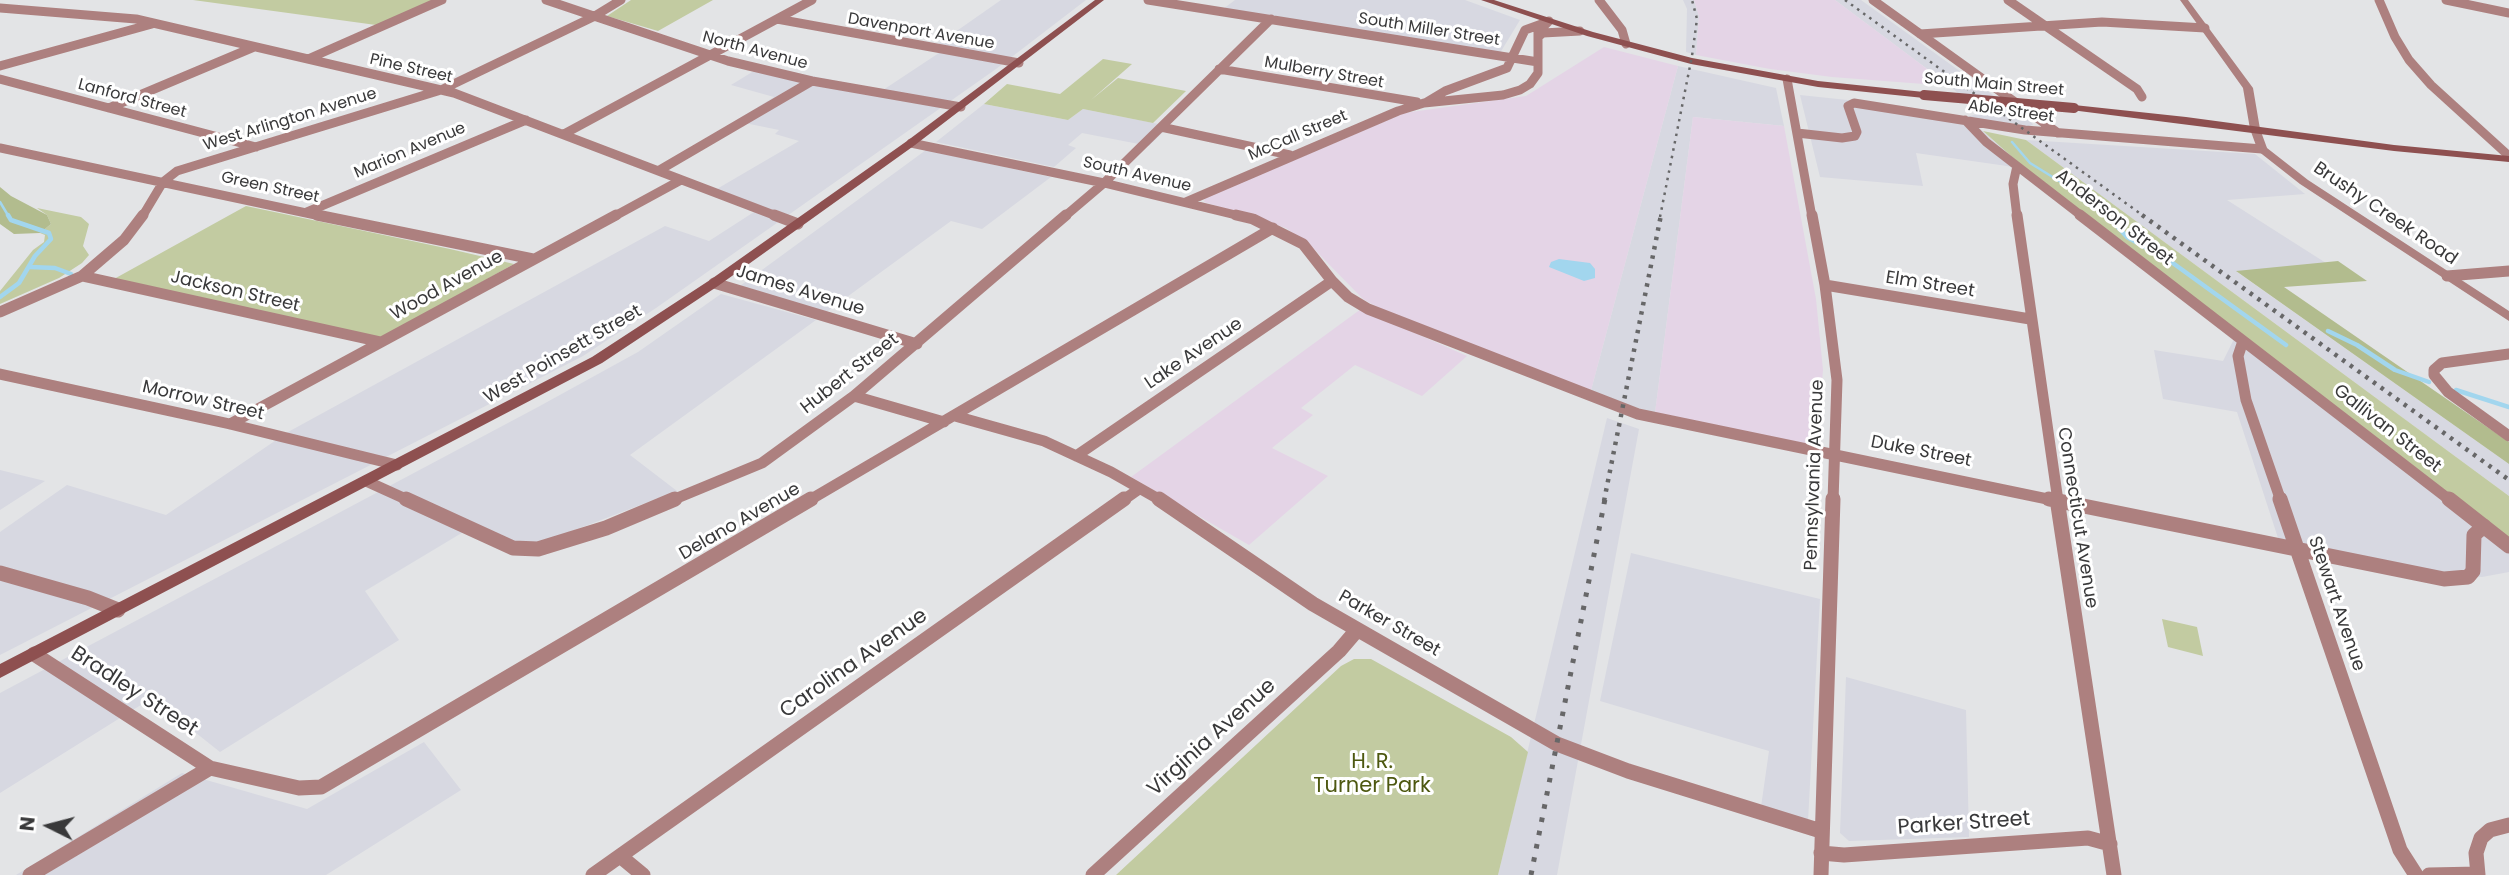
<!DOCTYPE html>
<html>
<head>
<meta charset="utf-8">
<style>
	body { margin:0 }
	#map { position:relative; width:2509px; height:875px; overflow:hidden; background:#e3e4e6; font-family:Poppins,sans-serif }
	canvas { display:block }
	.north { position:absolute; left:14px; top:791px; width:70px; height:70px; -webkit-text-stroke:5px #fff; paint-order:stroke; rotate:276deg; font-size:19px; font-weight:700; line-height:28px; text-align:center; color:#39393a }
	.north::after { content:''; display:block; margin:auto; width:24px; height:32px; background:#39393a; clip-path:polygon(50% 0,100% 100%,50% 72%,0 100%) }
</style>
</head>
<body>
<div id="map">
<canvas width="2509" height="875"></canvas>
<div class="north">N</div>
</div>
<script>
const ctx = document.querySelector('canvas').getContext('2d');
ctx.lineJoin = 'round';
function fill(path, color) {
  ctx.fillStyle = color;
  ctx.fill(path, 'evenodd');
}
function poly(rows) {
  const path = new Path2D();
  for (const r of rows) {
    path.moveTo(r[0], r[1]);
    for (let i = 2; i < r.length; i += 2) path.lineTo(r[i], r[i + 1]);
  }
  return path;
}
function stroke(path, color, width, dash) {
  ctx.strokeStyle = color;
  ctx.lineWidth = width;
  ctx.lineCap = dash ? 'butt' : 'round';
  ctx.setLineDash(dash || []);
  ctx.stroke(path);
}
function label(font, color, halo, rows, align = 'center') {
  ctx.font = font + ' Poppins,sans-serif';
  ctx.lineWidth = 6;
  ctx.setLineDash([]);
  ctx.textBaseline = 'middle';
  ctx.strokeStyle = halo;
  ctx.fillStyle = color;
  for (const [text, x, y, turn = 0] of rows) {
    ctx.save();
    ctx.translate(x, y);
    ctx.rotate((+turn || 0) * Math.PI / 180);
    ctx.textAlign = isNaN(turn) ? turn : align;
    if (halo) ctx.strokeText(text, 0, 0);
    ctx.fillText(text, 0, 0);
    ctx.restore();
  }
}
const built = poly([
	[1001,0,1086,0,996,69,656,308,583,356,0,655,0,532,67,485,166,515,288,432,665,226,709,241,754,212,710,193,799,141,775,134,779,130,735,121,774,97,731,85,762,66,883,90,948,47,938,44],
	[1235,0,1465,0,1520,20,1500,53,1223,9],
	[1683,0,1694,0,1699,16,1696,55,1686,52,1687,9],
	[1835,0,1861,0,2032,123,2033,125,2029,126,1968,118,2029,172,2007,166,1916,153,1923,186,1820,177,1800,95,1895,105,1967,117,1977,114,1978,111,1950,86],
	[1678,66,1776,88,1784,126,1693,117,1655,413,1590,394],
	[984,104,1068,120,1083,109,1169,126,1149,146,1082,133,1068,145,1076,148,1054,167,936,142],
	[2026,140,2255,154,2305,194,2227,200,2326,263,2237,272,2509,464,2509,496],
	[926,150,1051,177,982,229,951,221,825,313,740,286],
	[721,294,816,320,630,455,677,491,541,543,510,542,475,525,365,591,399,640,220,752,152,698,0,793,0,693,538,407,638,352],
	[2238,331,2509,540,2509,572,2482,577,2438,574,2278,538,2237,412,2163,399,2154,350,2223,361],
	[1607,418,1639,429,1557,875,1498,875],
	[0,470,45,481,0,510],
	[1631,553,1820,599,1808,821,1761,807,1769,751,1600,701],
	[1846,677,1966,710,1969,837,1849,841,1840,833],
	[424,742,461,790,326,875,16,875,182,773,307,809]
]);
const industrial = poly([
	[1694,0,1835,0,1950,86,1832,77,1770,69,1696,55,1699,16],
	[1604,47,1678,66,1590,394,1388,313,1363,299,1313,248,1286,228,1204,202,1205,198,1404,113,1526,96],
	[1693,117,1784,126,1816,299,1823,370,1816,447,1655,413],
	[1361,309,1467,356,1422,396,1355,365,1301,408,1313,415,1272,448,1328,476,1249,545,1131,477]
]);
const green = poly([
	[193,0,435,0,376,25],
	[631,0,713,0,658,31,607,16],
	[1103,59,1132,64,1091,100,1118,78,1186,91,1153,123,1083,109,1068,120,984,104,1007,84,1060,94],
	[1983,131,2026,140,2509,496,2509,540,2029,172],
	[246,206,450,249,514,264,381,338,114,279],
	[37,208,81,217,89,224,83,246,89,255,82,263,59,278,0,304,0,291,33,250,44,242,45,235,40,233,51,224,47,215],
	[2162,619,2197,627,2203,656,2168,647],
	[1354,659,1371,659,1511,737,1528,752,1498,875,1116,875,1341,666]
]);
const forest = poly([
	[0,187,11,196,47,215,51,224,40,233,14,234,0,224],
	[2338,261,2367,281,2284,287,2509,442,2509,464,2236,271]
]);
const water = poly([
	[1559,259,1590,263,1595,269,1595,278,1584,281,1549,267,1551,262]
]);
const streamFar1 = poly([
	[2012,142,2030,163,2072,189,2086,204,2110,217],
	[0,202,9,217]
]);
const stream = poly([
	[2107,215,2127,237,2170,261,2286,345],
	[30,267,55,268,71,274],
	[0,297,19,283,35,256,51,239,49,233,11,220,8,215],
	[2328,331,2357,345,2395,370,2429,382],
	[2456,390,2509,407]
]);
const minorFar2 = poly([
	[546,0,728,61,812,81,961,107],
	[1148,0,1538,62],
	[1599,0,1622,30,1626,44],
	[1873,0,2058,133],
	[2008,0,2137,89,2142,97],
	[2379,0,2395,37,2409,60,2431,85,2509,156],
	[2446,0,2509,13],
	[0,8,136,19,454,93,779,217],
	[777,19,1019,63],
	[1920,34,2102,22,2205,28],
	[1538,37,1543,33,1580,31],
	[308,59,442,0],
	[0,66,152,24],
	[1219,69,1417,102],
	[0,79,256,147],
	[1787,79,1812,217],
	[1425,103,1445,91,1507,68,1525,30,1547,22],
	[109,108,254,47],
	[1965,120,1986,142,2083,217],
	[1161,127,1290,155],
	[1797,133,1842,138,1855,136,1857,132,1848,106,1854,103,2025,130,2262,149],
	[564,134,812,0],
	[911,143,1104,183,1244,217],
	[0,148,325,217],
	[2017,166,2013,184,2017,217],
	[658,171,812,81],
	[1186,202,1398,111,1424,103,1503,95,1520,90,1530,84,1538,73,1538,32,1549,21],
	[307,212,526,120],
	[142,217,163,182,177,171,441,90,593,17,621,0],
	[613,217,681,180],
	[1064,217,1104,183,1271,19]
]);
const minorFar1 = poly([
	[317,215,533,259],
	[774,215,798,224],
	[1236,215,1253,219,1303,244,1332,281,1348,297,1368,309,1638,414,2057,501],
	[1812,215,1825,285,1837,380,1833,501],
	[2017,215,2058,501],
	[2080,215,2451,501],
	[82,276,381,342],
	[2447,276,2509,271],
	[714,283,917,344],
	[1825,285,2030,319],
	[0,312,82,276,124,240,143,215],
	[2243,341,2238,356,2246,400,2281,501],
	[2509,354,2442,363,2434,370,2434,375,2448,392,2509,436],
	[0,374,230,424,397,465],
	[854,396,944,422],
	[955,416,1044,441,1111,472,1162,501],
	[230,424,616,215],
	[1076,456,1332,281],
	[366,481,410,501],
	[670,501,762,463,854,396,1066,215],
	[808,501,1273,228],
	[1122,501,1139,489]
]);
const minor = poly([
	[406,499,513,548,538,549,606,528,675,499],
	[1159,499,1313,604,1557,744,1628,771,1821,831],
	[2049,499,2444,579,2468,577,2473,571,2474,535,2484,526],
	[2057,499,2114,875],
	[2280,499,2400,850,2416,875],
	[2449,499,2509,546],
	[0,573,88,598,118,610],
	[34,654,210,768,299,788,321,787,811,499],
	[1821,853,1844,855,2088,838,2110,844],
	[620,856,643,875],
	[30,875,210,768],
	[593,875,1124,499],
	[1093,875,1339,651,1357,630],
	[1821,875,1833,499],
	[2429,875,2478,874],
	[2478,875,2476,853,2481,838,2490,830,2509,825]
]);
const tertiary = poly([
	[2180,0,2188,0,2253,88,2260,129,2267,148,2308,180,2509,311,2509,321,2300,184,2258,151,2250,129,2243,88,2180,0]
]);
const secondary = poly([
	[1095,0,1104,0,915,145,718,286,602,363,0,678,0,664,592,357,710,280,907,141,1095,0],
	[1481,0,1494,0,1593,32,1692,58,1818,81,1924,92,1929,95,1924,98,1818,87,1691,64,1587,36,1481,0],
	[2074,105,2186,117,2394,145,2509,156,2509,162,2394,151,2071,110,2069,108,2074,105]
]);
const railFar2 = poly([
	[1845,0,2145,217],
	[1660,217,1692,56,1697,19,1692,0]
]);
const railFar1 = poly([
	[2142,215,2509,480],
	[1604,501,1661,215]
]);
const rail = poly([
	[1531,875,1605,499]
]);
const secondaryBridge = poly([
	[1924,95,2074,108]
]);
const farStreetnames = [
	["South Miller Street",1429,30,9],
	["Davenport Avenue",921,32,10],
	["North Avenue",755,51,15],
	["Pine Street",411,69,13],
	["Mulberry Street",1324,73,10],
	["South Main Street",1994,85,5],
	["Lanford Street",132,99,15],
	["Able Street",2011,112,8],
	["West Arlington Avenue",290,120,-17],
	["McCall Street",1298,136,-23],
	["Marion Avenue",410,151,-23],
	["South Avenue",1137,175,13],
	["Green Street",270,188,12]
];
const streetNames = [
	["Brushy Creek Road",2385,214,34],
	["Anderson Street",2114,218,38],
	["Elm Street",1930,285,9],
	["Wood Avenue",447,286,-29],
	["James Avenue",800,291,17],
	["Jackson Street",235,292,13],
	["Lake Avenue",1194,354,-34],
	["West Poinsett Street",563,355,-30],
	["Hubert Street",850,374,-38],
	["Morrow Street",203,401,13],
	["Gallivan Street",2387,429,38],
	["Duke Street",1921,452,11],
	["Pennsylvania Avenue",1815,475,-88],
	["Connecticut Avenue",2077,518,81],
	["Delano Avenue",740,522,-30],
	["Stewart Avenue",2336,604,71],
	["Parker Street",1389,624,30]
];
const nearStreetnames = [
	["Carolina Avenue",854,664,-35],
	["Bradley Street",134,692,33],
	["Virginia Avenue",1212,738,-42],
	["Parker Street",1964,824,-4]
];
const nearParknames = [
	["H. R.",1372,763],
	["Turner Park",1372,787]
];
fill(built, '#d7d8e1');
fill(industrial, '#e4d4e6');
fill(green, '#c2cba1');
fill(forest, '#b2bc8e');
fill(water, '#a2d6ee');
stroke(streamFar1, '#a2d6ee', 2.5);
stroke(stream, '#a2d6ee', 4.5);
stroke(minorFar2, '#ad807f', 9);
stroke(minorFar1, '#ad807f', 11);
stroke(minor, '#ad807f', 15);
fill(tertiary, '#ad807f');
fill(secondary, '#8e5050');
stroke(railFar2, '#676768', 2.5, [2.5, 5]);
stroke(railFar1, '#676768', 4.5, [3.5, 6]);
stroke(rail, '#676768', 5, [4.5, 9]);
stroke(secondaryBridge, '#8e5050', 10);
label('16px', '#39393a', '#fff', farStreetnames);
label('18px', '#39393a', '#fff', streetNames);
label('21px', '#39393a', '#fff', nearStreetnames);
label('21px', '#4d5810', '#fff', nearParknames);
</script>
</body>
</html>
